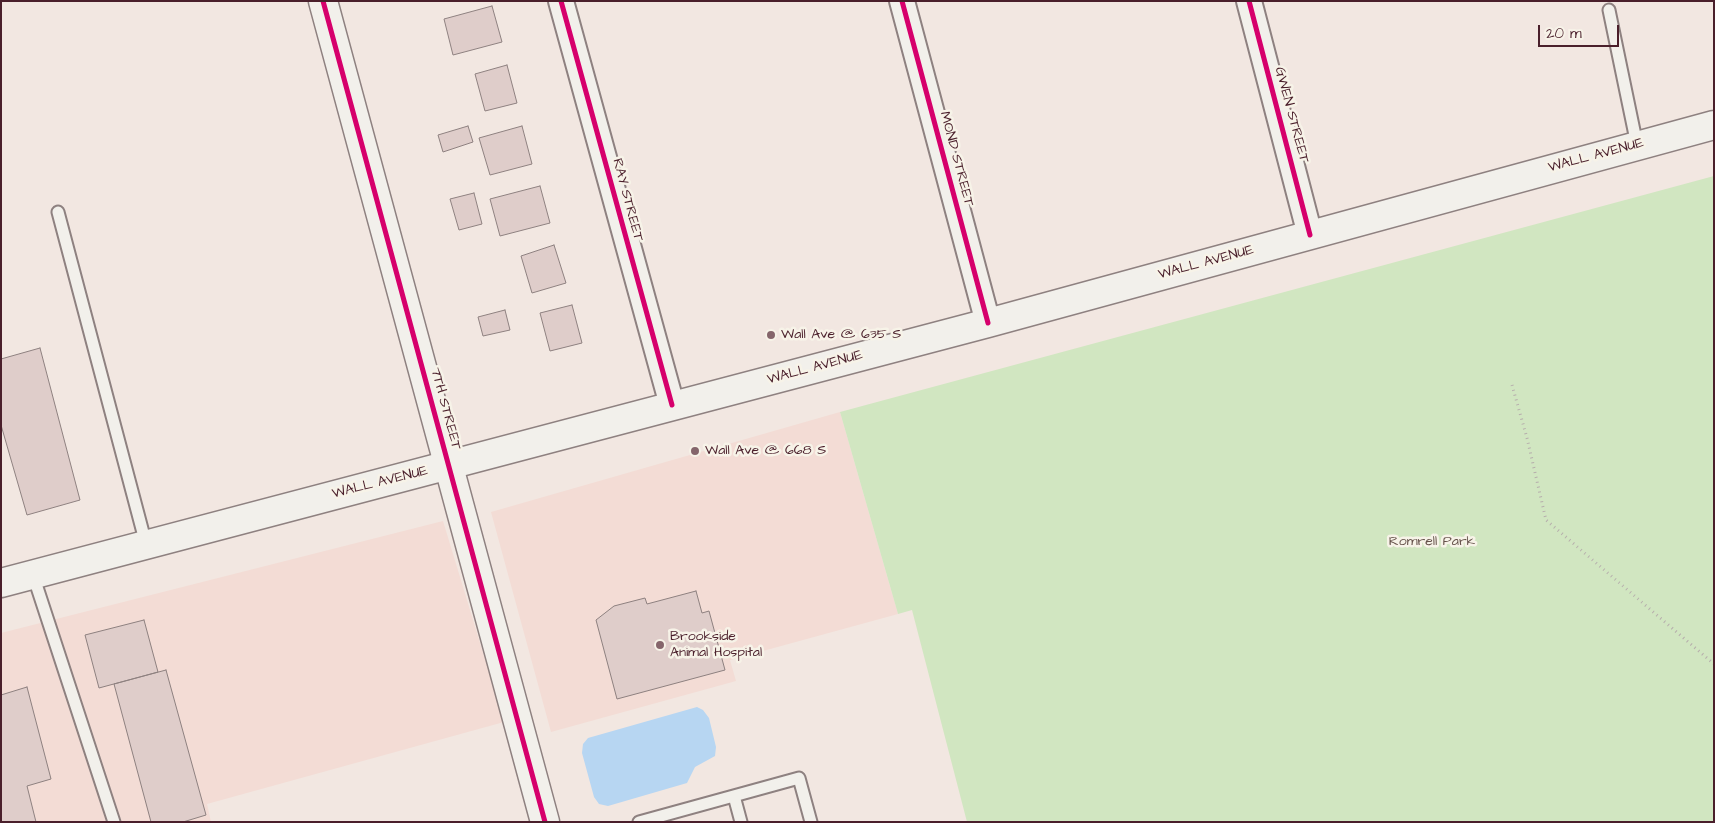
<!DOCTYPE html>
<html>
<head>
<meta charset="utf-8">
<style>
	body { margin:0 }
	#map { position:relative; width:1715px; height:823px; overflow:hidden; background:#f2e7e1; font-family:"Architects Daughter",sans-serif }
	canvas { display:block }
	.frame { position:absolute; inset:0; border:2px solid #4a1f2b; pointer-events:none }
	.scale { position:absolute; left:1538px; top:25px; width:81px; height:22px; box-sizing:border-box; border:2px solid #4a1f2b; border-top:0; padding-left:6px; font-size:15px; line-height:18px; white-space:nowrap; color:#4a1f2b; -webkit-text-stroke:4px #f7f3e8; paint-order:stroke }
</style>
</head>
<body>
<div id="map">
<canvas width="1715" height="823"></canvas>
<div class="frame"></div>
<div class="scale">20 m</div>
</div>
<script>
const ctx = document.querySelector('canvas').getContext('2d');
ctx.lineJoin = 'round';
function fill(path, color) {
  ctx.fillStyle = color;
  ctx.fill(path, 'evenodd');
}
function poly(rows) {
  const path = new Path2D();
  for (const r of rows) {
    path.moveTo(r[0], r[1]);
    for (let i = 2; i < r.length; i += 2) path.lineTo(r[i], r[i + 1]);
  }
  return path;
}
function stroke(path, color, width, dash) {
  ctx.strokeStyle = color;
  ctx.lineWidth = width;
  ctx.lineCap = dash ? 'butt' : 'round';
  ctx.setLineDash(dash || []);
  ctx.stroke(path);
}
function label(font, color, halo, rows, align = 'center') {
  ctx.font = font + ' "Architects Daughter",sans-serif';
  ctx.lineWidth = 5;
  ctx.setLineDash([]);
  ctx.textBaseline = 'middle';
  ctx.strokeStyle = halo;
  ctx.fillStyle = color;
  for (const [text, x, y, turn = 0] of rows) {
    ctx.save();
    ctx.translate(x, y);
    ctx.rotate((+turn || 0) * Math.PI / 180);
    ctx.textAlign = isNaN(turn) ? turn : align;
    if (halo) ctx.strokeText(text, 0, 0);
    ctx.fillText(text, 0, 0);
    ctx.restore();
  }
}
const built = poly([
	[840,412,898,614,730,660,736,681,551,732,491,512],
	[443,521,504,722,207,804,211,822,1,822,1,633]
]);
const green = poly([
	[1714,176,1714,822,967,822,912,610,898,614,840,412]
]);
const water = poly([
	[697,707,703,710,709,718,716,747,715,756,695,767,687,783,608,806,599,804,594,797,582,753,583,744,588,738]
]);
const building = poly([
	[492,6,502,42,453,55,444,19,492,6],
	[507,65,517,103,485,111,475,74,507,65],
	[468,126,473,142,443,152,438,135,468,126],
	[522,126,532,164,490,175,479,138,522,126],
	[540,186,550,223,500,236,490,199,540,186],
	[474,193,482,224,459,230,450,199,474,193],
	[554,245,566,283,532,293,521,256,554,245],
	[572,305,582,343,550,351,540,313,572,305],
	[505,310,510,330,483,336,478,317,505,310],
	[40,348,80,500,27,515,1,425,1,359,40,348],
	[696,591,702,613,709,611,725,670,617,699,596,620,614,606,645,598,647,604,696,591],
	[144,620,158,672,99,688,85,635,144,620],
	[166,670,206,815,183,822,151,822,114,684,166,670],
	[27,687,51,779,27,786,36,822,1,822,1,695,27,687]
]);
const path = poly([
	[1512,385,1527,438,1546,520,1714,664]
]);
const service = poly([
	[1609,10,1637,145],
	[58,212,146,544],
	[33,575,114,822],
	[734,796,741,822],
	[639,822,799,778,811,822]
]);
const minor = poly([
	[561,1,672,405],
	[902,1,988,323],
	[1249,1,1310,235]
]);
const tertiary = poly([
	[323,1,545,822]
]);
const secondary = poly([
	[1,583,988,323,1714,125]
]);
const cycleway = poly([
	[323,1,545,822],
	[561,1,672,405],
	[902,1,988,323],
	[1249,1,1310,235]
]);
const markers = [
	[771,335,5,"#85656b"],
	[695,451,5,"#85656b"],
	[660,645,5,"#85656b"]
];
const streetNames = [
	["GWEN STREET",1291,115,75],
	["WALL AVENUE",1596,156,-15],
	["MOND STREET",956,159,75],
	["RAY STREET",627,200,75],
	["WALL AVENUE",1206,263,-15],
	["WALL AVENUE",815,368,-15],
	["7TH STREET",445,409,75],
	["WALL AVENUE",380,483,-14]
];
const poiNames = [
	["Wall Ave @ 635 S",781,335],
	["Wall Ave @ 668 S",705,451],
	["Brookside",670,637],
	["Animal Hospital",670,653]
];
const parkNames = [
	["Romrell Park",1432,542]
];
fill(built, '#f3dcd5');
fill(green, '#d1e6c1');
fill(water, '#b7d6f2');
fill(building, '#dfcdca');
stroke(building, '#8e8180', 1);
stroke(service, '#8e8180', 15);
stroke(minor, '#8e8180', 28);
stroke(tertiary, '#8e8180', 31);
stroke(secondary, '#8e8180', 31);
stroke(path, '#b6aeac', 3, [1, 4]);
stroke(service, '#f2f0eb', 11);
stroke(minor, '#f2f0eb', 24);
stroke(tertiary, '#f2f0eb', 28);
stroke(secondary, '#f2f0eb', 28);
stroke(cycleway, '#d6006c', 5);
for (const [x, y, r, color] of markers) {
  const dot = new Path2D();
  dot.arc(x, y, r, 0, 2 * Math.PI);
  ctx.fillStyle = color;
  ctx.fill(dot);
  stroke(dot, '#f7f3e8', 2);
}
label('14px', '#4a1f2b', '#f7f3e8', streetNames);
label('14px', '#4a1f2b', '#f7f3e8', poiNames, 'left');
label('14px', '#65514a', '#f7f3e8', parkNames);
</script>
</body>
</html>
